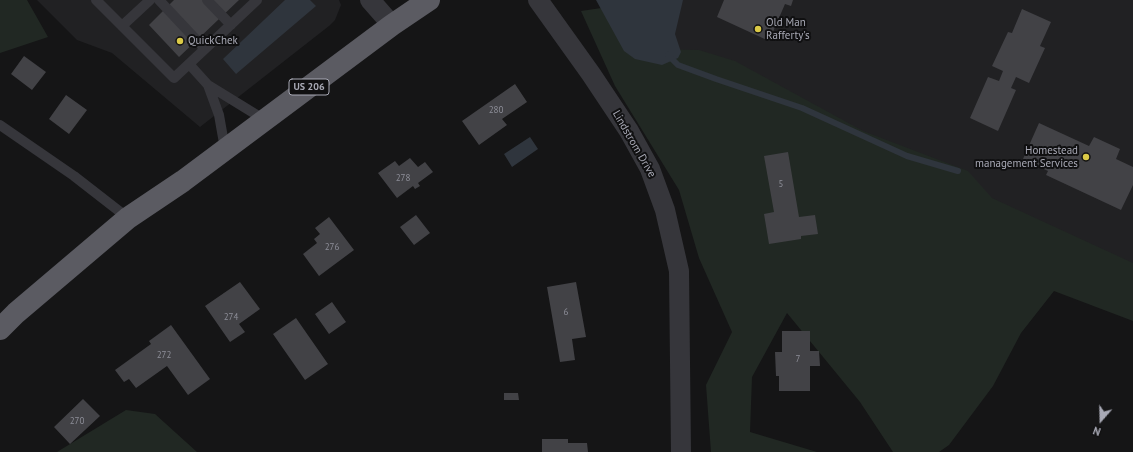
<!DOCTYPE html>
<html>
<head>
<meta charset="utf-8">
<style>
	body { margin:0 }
	#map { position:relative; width:1133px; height:452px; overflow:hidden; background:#151516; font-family:"PT Sans",sans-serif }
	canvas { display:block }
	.north { position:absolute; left:1081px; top:400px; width:40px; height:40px; -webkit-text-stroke:3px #101011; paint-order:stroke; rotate:200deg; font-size:11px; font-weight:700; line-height:16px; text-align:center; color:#a8a9b5 }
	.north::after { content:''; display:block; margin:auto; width:14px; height:18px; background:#a8a9b5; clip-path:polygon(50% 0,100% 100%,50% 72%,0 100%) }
</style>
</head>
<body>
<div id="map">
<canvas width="1133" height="452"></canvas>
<div class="north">N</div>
</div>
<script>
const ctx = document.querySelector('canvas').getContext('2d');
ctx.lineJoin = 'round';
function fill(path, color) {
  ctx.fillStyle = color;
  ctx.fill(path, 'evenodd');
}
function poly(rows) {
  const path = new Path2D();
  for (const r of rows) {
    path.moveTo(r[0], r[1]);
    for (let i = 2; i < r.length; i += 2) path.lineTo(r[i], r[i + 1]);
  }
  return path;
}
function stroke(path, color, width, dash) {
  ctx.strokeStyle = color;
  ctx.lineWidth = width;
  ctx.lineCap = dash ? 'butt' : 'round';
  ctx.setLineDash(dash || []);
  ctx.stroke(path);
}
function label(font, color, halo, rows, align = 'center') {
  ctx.font = font + ' "PT Sans",sans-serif';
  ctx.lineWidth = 4;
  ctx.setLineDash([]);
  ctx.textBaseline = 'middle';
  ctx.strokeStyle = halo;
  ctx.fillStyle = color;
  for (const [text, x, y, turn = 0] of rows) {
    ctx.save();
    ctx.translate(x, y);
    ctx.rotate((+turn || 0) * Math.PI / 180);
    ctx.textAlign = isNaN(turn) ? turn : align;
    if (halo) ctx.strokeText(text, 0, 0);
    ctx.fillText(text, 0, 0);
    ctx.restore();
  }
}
const built = poly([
	[37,0,339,0,341,5,335,20,329,26,200,127,112,53,77,40],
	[598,0,1133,0,1133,287,620,39]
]);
const green = poly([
	[0,0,27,0,48,37,0,53],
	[608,7,654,49,699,50,735,61,863,131,968,171,992,198,1133,263,1133,321,1054,291,1021,333,993,386,949,445,939,452,893,452,860,402,787,313,752,377,750,432,817,452,711,452,706,385,732,332,699,258,679,190,615,86,581,11],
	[126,410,155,414,197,452,57,452]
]);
const water = poly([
	[285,0,310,0,316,6,236,74,223,59],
	[596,0,683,0,675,34,681,52,678,58,662,65,635,59,624,51],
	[530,137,538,149,512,167,504,154]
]);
const stream = poly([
	[668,55,678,65,716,79,802,108,907,156,958,171]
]);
const building = poly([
	[174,0,239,0,179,57,149,25],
	[724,0,793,0,791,6,785,4,769,41,717,17],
	[1022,9,1051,22,1040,46,1045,48,1029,83,1016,77,1011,88,1016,90,998,131,970,118,988,77,999,81,1003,71,992,66,1008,32,1012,33],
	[24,56,46,72,32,90,11,74],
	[515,84,527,102,502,119,507,125,479,145,462,121],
	[66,95,87,110,69,134,49,119],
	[1039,123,1089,146,1094,137,1120,149,1116,159,1133,167,1133,185,1121,210,1046,175,1048,171,1023,159],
	[788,152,799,217,815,215,818,234,801,236,801,239,769,244,764,214,774,212,764,156],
	[410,158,418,167,425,162,433,172,418,183,420,186,415,189,413,186,397,198,378,173,395,161,399,166],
	[416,215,430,233,414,245,400,227],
	[329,217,354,250,319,276,303,254,317,243,314,239,320,234,315,228],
	[240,282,260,309,239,324,245,332,230,342,205,306],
	[576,282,586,337,572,339,575,360,560,362,547,287],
	[332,302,346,322,329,334,315,314],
	[296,318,328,364,305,380,273,334],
	[171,325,210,379,188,395,167,366,136,388,129,379,124,382,115,370,151,344,149,341],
	[782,331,810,331,810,351,819,351,820,366,810,366,810,391,779,391,779,376,776,376,775,352,782,352],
	[504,393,518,393,519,400,504,400],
	[83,399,100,416,70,444,54,427],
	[542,439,568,439,568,443,587,443,588,452,542,452]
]);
const service = poly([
	[96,0,174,78,257,0],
	[159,0,205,49],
	[207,0,231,25],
	[122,26,150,0],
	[189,64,208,85,265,120],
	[208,85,219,115,225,149],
	[0,125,74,176,128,218]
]);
const minor = poly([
	[370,0,392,25],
	[538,0,591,74,629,131,650,169,665,210,679,271,681,452]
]);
const trunk = poly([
	[0,329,16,313,128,218,183,181,392,25,429,0]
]);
const markers = [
	[758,29,4,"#dbca47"],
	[180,41,4,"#dbca47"],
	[1086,157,4,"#dbca47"]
];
const numberNames = [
	["280",496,110],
	["278",403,178],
	["5",781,184],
	["276",332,247],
	["6",566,312],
	["274",231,317],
	["272",164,355],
	["7",798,359],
	["270",77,421]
];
const shields = [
	[309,87,40]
];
const shieldNames = [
	["US 206",309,87]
];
const poiNames = [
	["Old Man",766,23],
	["Rafferty's",766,36],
	["QuickChek",188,41],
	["Homestead",1078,151,"right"],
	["management Services",1078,164,"right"]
];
const streetNames = [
	["Lindstrom Drive",634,144,60]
];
fill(built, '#212123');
fill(green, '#212823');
fill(water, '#2f353d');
stroke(stream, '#2f353d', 6);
fill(building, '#424246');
stroke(service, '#36363b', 10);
stroke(minor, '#36363b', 20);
stroke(trunk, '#5b5b62', 22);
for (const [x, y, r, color] of markers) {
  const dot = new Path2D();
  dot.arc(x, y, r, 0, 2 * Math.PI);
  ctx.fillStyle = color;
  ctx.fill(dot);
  stroke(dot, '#101011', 1.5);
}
label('9px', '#8e8f99', null, numberNames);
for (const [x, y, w] of shields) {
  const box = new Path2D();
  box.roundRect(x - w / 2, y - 8, w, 16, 3);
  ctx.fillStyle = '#101011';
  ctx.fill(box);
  stroke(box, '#a8a9b5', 1);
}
label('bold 10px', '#a8a9b5', null, shieldNames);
label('11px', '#a8a9b5', '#101011', poiNames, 'left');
label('11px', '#a8a9b5', '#101011', streetNames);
</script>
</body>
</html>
